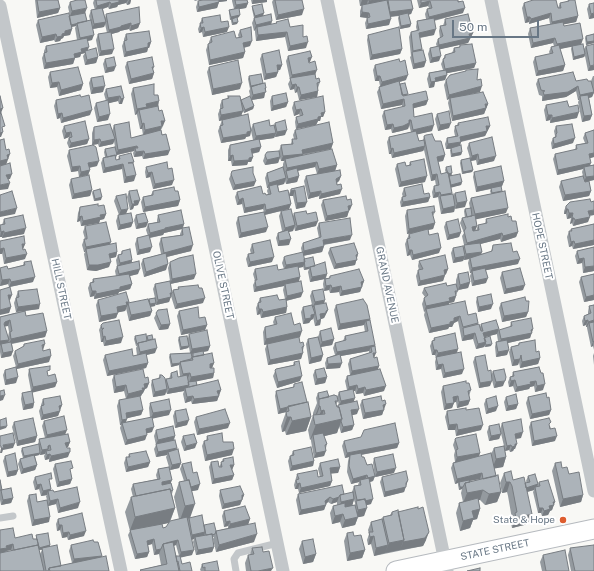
<!DOCTYPE html>
<html>
<head>
<meta charset="utf-8">
<style>
	body { margin:0 }
	#map { position:relative; width:594px; height:571px; overflow:hidden; background:#f8f8f5; font-family:"Public Sans",sans-serif }
	canvas { display:block }
	.scale { position:absolute; left:452px; top:20px; width:87px; height:18px; box-sizing:border-box; border:2px solid #687785; border-top:0; padding-left:5px; font-size:12px; line-height:14px; white-space:nowrap; color:#687785; -webkit-text-stroke:3px #fff; paint-order:stroke }
</style>
</head>
<body>
<div id="map">
<canvas width="594" height="571"></canvas>
<div class="scale">50 m</div>
</div>
<script>
const ctx = document.querySelector('canvas').getContext('2d');
ctx.lineJoin = 'round';
function poly(rows) {
  const path = new Path2D();
  for (const r of rows) {
    path.moveTo(r[0], r[1]);
    for (let i = 2; i < r.length; i += 2) path.lineTo(r[i], r[i + 1]);
  }
  return path;
}
function stroke(path, color, width, dash) {
  ctx.strokeStyle = color;
  ctx.lineWidth = width;
  ctx.lineCap = dash ? 'butt' : 'round';
  ctx.setLineDash(dash || []);
  ctx.stroke(path);
}
function fill(path, color) {
  ctx.fillStyle = color;
  ctx.fill(path, 'evenodd');
}
function label(font, color, halo, rows, align = 'center') {
  ctx.font = font + ' "Public Sans",sans-serif';
  ctx.lineWidth = 4;
  ctx.setLineDash([]);
  ctx.textBaseline = 'middle';
  ctx.strokeStyle = halo;
  ctx.fillStyle = color;
  for (const [text, x, y, turn = 0] of rows) {
    ctx.save();
    ctx.translate(x, y);
    ctx.rotate((+turn || 0) * Math.PI / 180);
    ctx.textAlign = isNaN(turn) ? turn : align;
    if (halo) ctx.strokeText(text, 0, 0);
    ctx.fillText(text, 0, 0);
    ctx.restore();
  }
}
const service = poly([
	[0,518,13,516],
	[236,571,234,559,238,553,278,543]
]);
const minor = poly([
	[163,0,283,571],
	[327,0,447,571],
	[491,0,594,491],
	[0,6,121,571]
]);
const secondary = poly([
	[396,571,594,529]
]);
const wall = poly([
	[35,0,58,0,60,8,58,13,37,18],
	[94,0,131,0,130,4,127,5,126,3,118,5,117,7,109,9,108,7,103,9,105,18,106,14,140,23,138,28,130,31,129,29,120,31,119,32,111,34,112,54,99,56,96,40,98,34,107,33,105,24,104,27,93,29,92,40,87,41,87,50,98,57,96,63,85,65,83,56,85,53,81,54,80,57,75,58,73,64,44,69,42,58,44,53,44,51,46,46,77,40,75,28,76,26,72,27,72,29,70,35,64,36,63,38,61,39,60,41,55,42,54,40,40,43,36,25,38,20,70,16,68,7,70,2,85,13,87,21,90,20,89,16,91,10,95,10,93,3],
	[194,0,227,0,227,1,219,2,217,8,197,12,196,7,198,1,200,1,199,0,195,1],
	[232,0,247,0,248,3,246,8,239,9,239,17,237,18,237,24,232,25,231,21,231,19,230,20,229,13,229,10,234,9,232,1],
	[251,0,267,0,267,2,252,4],
	[273,0,302,0,302,15,276,20,272,2],
	[359,0,411,0,413,9,411,14,408,15,411,24,410,27,400,29,398,18,399,16,390,17,389,25,366,29,365,23,367,18,360,17,360,11,362,5,367,4,360,6],
	[417,0,460,1,463,13,434,21,434,35,420,38,422,50,426,61,424,67,413,69,410,57,411,56,409,37,411,32,417,31,416,27,417,21,426,19,425,14,427,9,429,8,428,6,419,8],
	[568,0,573,0,578,16,576,22,564,24,564,26,581,44,584,49,586,46,594,70,588,71,585,56,584,57,573,60,571,49,572,46,560,49,565,65,563,71,536,76,533,62,535,57,550,54,549,52,551,47,554,46,553,43,531,48,528,34,530,28,550,24,549,18,529,24,529,22,525,23,522,8,524,3,558,8,560,3,567,2],
	[589,4,594,18,589,19,587,9],
	[252,6,264,16,271,24,276,24,276,22,290,27,303,37,306,48,288,51,285,37,256,41,255,32,255,30,254,31,252,23,254,18,252,9],
	[202,18,221,22,227,32,203,37,202,32,199,33,198,29],
	[445,19,473,33,468,43,440,49,439,61,430,63,428,54,430,48,437,47,436,44,438,39,440,38,439,31,440,26,443,26],
	[240,30,250,46,244,48,245,52,243,58,209,65,206,50,208,44,209,44,209,42,211,37,236,38,239,38,238,35],
	[126,34,151,42,149,48,148,48,147,52,124,57,122,46,124,41,124,39],
	[594,34,594,43,586,45,585,38,586,36],
	[368,35,402,49,400,54,370,60,367,40],
	[460,45,476,63,474,68,447,73,445,80,435,82,434,87,429,88,427,79,429,73,443,70,441,64,445,55,452,53,454,48,459,47],
	[262,54,282,65,280,70,278,70,278,72,276,77,264,80,260,59],
	[288,56,310,62,309,62,315,75,316,79,320,82,318,88,318,91,317,97,299,100,297,92,295,93,294,89,290,90,288,84,290,80,286,61],
	[105,59,114,71,105,73,103,64],
	[127,62,154,67,153,70,154,73,152,79,129,84,125,67],
	[375,65,406,80,400,82,400,84,408,95,428,100,426,105,413,108,414,117,432,131,417,134,419,141,423,140,424,136,435,141,445,155,443,161,438,162,441,174,446,173,445,170,446,167,452,175,462,182,461,185,451,187,451,194,453,196,455,193,465,207,455,208,454,212,441,214,438,197,433,198,432,192,434,186,436,186,435,180,431,181,424,150,423,151,392,158,391,154,389,154,387,142,389,137,411,132,409,125,408,129,401,131,392,133,391,129,385,130,382,116,384,111,402,107,402,105,381,109,377,92,380,86,379,81,375,81,373,70],
	[209,67,240,89,212,95,207,72],
	[466,70,477,80,480,92,466,95,488,104,484,114,452,121,448,103,449,99,447,100,444,85,446,80,465,72],
	[50,72,83,84,81,90,59,96,57,87,50,88,48,77],
	[249,76,263,83,266,88,264,98,252,100,254,106,253,109,244,113,243,111,241,116,251,129,253,124,270,126,274,125,275,123,285,135,275,137,275,136,274,138,259,140,261,147,259,152,252,154,253,157,251,162,248,162,247,165,232,166,231,161,228,161,228,150,230,145,253,140,251,131,250,136,246,137,245,139,221,143,218,131,222,120,219,121,218,114,220,109,220,105,222,100,227,99,228,96,241,100,251,99,249,91,250,89,248,79],
	[593,76,594,76,594,93,592,97,589,98,592,115,590,120,582,122,578,102,579,100,578,100,576,91,566,97,542,101,542,96,539,95,536,84,538,79,576,81,591,81],
	[91,78,103,92,91,94,89,83],
	[121,86,122,104,119,104,118,101,108,103,108,120,97,122,94,108,96,103,106,101,104,94,106,89],
	[133,88,154,95,158,106,163,126,161,130,168,155,143,159,142,156,134,157,133,153,134,151,117,155,116,158,116,160,118,160,119,156,134,162,133,163,134,181,124,183,122,169,103,173,101,163,103,158,105,157,104,152,105,149,115,147,114,141,113,144,99,147,98,144,92,145,92,133,94,127,112,131,114,125,131,138,143,135,142,129,140,129,137,115,137,114,135,115,131,94],
	[272,96,288,102,286,107,271,111,270,101],
	[81,97,90,115,61,123,60,118,57,119,54,106,56,100],
	[294,102,325,112,323,117,321,117,320,121,318,121,316,125,296,129,295,122,296,117,300,116,299,114,294,116,292,108],
	[546,105,569,107,577,118,550,123,550,120,546,121,544,110],
	[437,114,449,128,438,131,435,119],
	[458,123,490,126,485,136,461,142,460,146,462,152,461,155,451,157,450,150,451,149,446,149,445,144,447,138,455,136,454,131,455,126,457,125],
	[64,126,89,139,87,144,69,148,67,143,69,137,64,139,62,131],
	[556,126,573,143,552,149,551,143,553,138,554,138,555,136,554,131],
	[295,130,333,143,331,149,303,155,337,165,335,171,341,176,339,181,337,183,340,194,319,199,319,196,308,199,304,181,306,176,317,174,315,167,298,171,299,176,297,182,286,184,285,181,284,184,278,185,279,192,289,194,291,189,304,186,305,207,296,209,293,196,289,196,291,204,289,209,265,215,266,232,239,238,236,223,238,217,264,212,263,209,244,213,242,204,237,205,235,197,237,192,263,194,266,195,268,194,267,191,268,188,267,188,265,178,267,173,283,167,283,164,284,161,281,161,280,158,278,163,265,165,263,161,265,155,279,151,281,145,291,144,292,139,294,139,293,135],
	[594,130,594,157,590,158,590,165,594,165,594,180,589,181,591,191,589,196,563,201,559,187,561,181,583,176,582,172,583,169,557,175,553,159,555,154,575,150,576,145,585,143,583,138,585,133],
	[469,143,494,161,477,165,476,160,471,161,473,170,472,172,462,174,460,163,461,160,470,158,467,148],
	[69,150,97,166,89,168,90,170,88,175,79,177,78,171,71,172,67,156],
	[410,162,425,182,399,187,395,169,397,164,406,166,409,165],
	[146,167,172,185,153,189,150,177,146,178,145,172],
	[232,171,254,186,233,190,229,179],
	[474,172,504,181,502,186,501,187,506,213,475,219,477,226,475,231,476,231,478,225,485,224,486,219,508,217,512,221,518,232,516,237,501,242,500,239,480,244,482,252,481,254,491,252,493,245,513,252,518,264,486,270,486,283,472,286,470,276,471,273,470,273,468,263,469,259,464,260,464,259,463,261,453,263,451,253,453,248,463,247,464,245,462,236,464,233,460,223,462,218,465,218,464,211,465,209,470,208,469,203,471,198,491,194,490,191,491,189,476,192,473,177],
	[71,179,92,190,90,196,72,199,69,185],
	[404,188,424,194,430,197,428,202,401,207,400,202,402,197,403,197,402,194],
	[93,191,101,200,94,201,92,193],
	[129,191,138,205,134,206,133,209,130,210,127,197],
	[153,191,175,191,180,200,178,206,143,212,141,202,143,197,151,195],
	[116,196,126,214,133,222,131,227,118,230,116,221,118,215,119,215,114,201],
	[323,200,350,210,349,210,347,217,325,221,321,205],
	[98,206,106,214,104,219,100,220,99,223,81,226,80,221,77,222,78,213,80,207],
	[566,206,594,215,589,216,588,222,573,226,572,223,570,224,571,218,567,219,566,214,564,214,564,211],
	[407,210,435,212,433,216,435,223,433,229,428,230,429,235,439,253,412,260,410,255,407,256,405,244,409,234,416,232,407,234,405,216],
	[281,211,293,216,294,213,307,214,316,226,295,231,294,227,293,231,289,232,289,245,278,246,276,238,278,233,282,231,279,216],
	[136,215,148,222,146,227,136,229,134,220],
	[158,215,184,224,183,228,191,251,167,257,166,270,144,277,141,264,143,259,161,254,159,244,161,238,180,235,180,234,182,229,164,233,163,235,150,238,150,252,137,255,135,244,137,238,148,236,146,230,148,224,157,222,157,220],
	[4,219,24,234,2,238,2,237,0,237,0,225,2,225],
	[446,222,461,232,459,237,447,240,444,227],
	[319,223,350,240,324,245,324,246,322,252,303,256,304,259,327,274,326,278,329,278,330,276,364,281,360,292,340,296,339,292,330,293,329,290,324,291,323,284,324,279,310,282,308,272,309,269,304,270,303,266,303,267,298,268,300,277,299,281,301,297,286,301,287,307,286,313,261,318,260,314,257,315,256,308,260,298,279,300,285,299,283,290,284,286,254,292,253,285,255,281,253,274,255,269,278,270,284,269,282,263,284,257,302,253,301,248,303,243,319,238,317,228],
	[594,224,594,245,573,249,572,246,569,247,567,237,569,231,570,231,571,229],
	[85,226,110,244,117,252,116,257,110,258,109,267,96,271,87,270,84,254,85,252,84,252,82,245,84,239,85,239,83,232],
	[0,241,25,244,23,249,22,249,25,259,4,264],
	[252,244,272,262,248,267,246,259,248,254,251,254,250,250],
	[594,247,594,271,583,273,582,263,577,264,575,256,577,251],
	[330,248,358,254,355,265,334,269,328,253],
	[122,251,132,260,132,263,138,274,130,276,132,284,130,289,119,292,118,294,94,299,94,296,90,297,88,288,90,283,92,282,93,279,116,276,115,271,117,266,116,260,118,255,121,254],
	[419,261,448,269,446,274,445,275,443,281,418,286,416,276,418,270,419,270,418,266],
	[24,262,33,282,10,287,9,300,11,307,9,313,9,287,8,284,0,286,0,268,8,269,23,265],
	[170,262,194,279,170,284,172,292,173,290,178,289,178,287,203,303,175,309,171,296,169,302,156,305,156,303,155,306,150,307,152,311,150,316,129,321,126,308,127,307,125,311,118,312,116,318,99,322,96,305,98,300,128,303,148,301,149,299,155,298,153,289,155,284,170,281,168,268],
	[502,272,523,290,504,294,500,278],
	[458,274,470,282,468,288,458,290,454,302,449,303,449,305,468,315,478,323,478,324,480,327,481,324,499,330,510,327,511,322,533,329,530,338,508,343,507,355,496,357,495,347,496,342,498,341,497,335,497,334,484,337,491,346,485,347,484,346,484,347,476,349,473,339,462,341,458,321,454,323,452,327,449,327,448,329,429,333,424,315,425,311,424,312,422,304,424,298,425,297,422,293,424,288,447,286,456,284,456,280],
	[594,274,594,300,584,302,579,282,581,277],
	[18,291,39,309,25,311,26,316,47,331,45,337,12,344,13,351,11,356,1,358,0,352,0,317,22,311,16,312,14,303],
	[4,326,8,326,9,332,8,337],
	[312,291,324,303,328,310,324,318,321,319,320,325,315,326,313,317,313,319,311,320,309,323,303,324,301,312,303,307,312,305,310,296],
	[477,297,491,309,478,312,476,302],
	[501,303,528,312,526,317,502,322,499,308],
	[336,305,370,319,369,320,375,346,374,358,379,366,378,369,384,391,364,396,363,393,356,394,355,391,353,391,354,402,357,414,352,415,354,425,352,430,341,433,339,426,337,433,324,436,327,444,324,456,314,458,311,441,311,439,310,440,308,430,313,415,313,413,317,403,316,398,318,393,338,401,336,405,337,407,338,405,339,405,337,397,339,392,347,390,345,381,347,376,350,375,348,364,350,359,369,353,369,351,341,356,340,368,326,369,325,363,327,358,335,355,333,348,335,343,343,341,345,336,365,332,364,326,364,325,338,330,334,310],
	[594,305,594,350,593,346,591,347,587,328,587,327,586,327,586,325,583,326,582,321,584,316,588,314,588,312,589,306],
	[158,310,170,324,168,329,159,330,154,318],
	[179,311,199,318,207,325,205,330,181,335,177,316],
	[275,317,294,325,300,337,283,340,300,343,304,346,301,359,268,365,265,349,267,344,264,345,263,332,265,327,274,325,273,322],
	[101,325,121,343,104,346,103,342,101,342,100,335,100,334,99,330],
	[320,331,334,339,332,345,321,347,323,355,321,361,309,364,306,344,308,339,318,337],
	[189,334,210,346,208,351,203,352,204,355,214,363,212,368,214,373,213,378,196,381,197,385,221,390,217,401,192,404,191,401,185,403,183,394,184,391,167,394,166,392,165,395,153,397,151,385,152,380,158,379,160,375,166,382,166,379,169,379,171,373,178,377,180,377,179,367,179,365,171,367,169,357,170,354,190,353,189,347,188,348,180,350,178,340,179,337,188,338],
	[135,336,147,338,147,336,155,353,146,355,148,363,146,368,107,376,103,360,105,355,133,356,137,355,136,348,137,346,136,346,134,339],
	[434,338,458,349,457,353,462,374,443,378,441,369,436,370,435,362,436,358,435,355,432,355,430,346,432,341,433,341],
	[519,343,536,352,540,358,538,364,520,368,519,362,518,365,512,366,509,352,511,347,518,345],
	[24,344,43,350,49,362,17,369,16,383,5,385,3,375,5,370,16,367,13,356,15,351,23,347],
	[594,353,594,365,593,356],
	[475,357,490,386,479,388,473,362],
	[294,362,300,381,277,388,273,376,276,369,293,365],
	[539,367,543,390,535,392,534,386,530,387,529,389,515,392,513,386,509,387,508,382,510,377,512,376,513,372],
	[29,369,48,375,48,376,57,382,55,387,32,392,34,403,33,408,23,410,21,399,22,393,31,391,28,375],
	[315,370,327,377,325,383,315,385,313,375],
	[493,371,503,386,494,388,491,376],
	[114,375,145,378,149,383,147,388,145,389,143,393,142,394,141,396,131,398,143,410,141,415,127,418,126,422,150,418,149,408,150,403,169,415,152,418,152,432,147,433,145,440,125,445,120,428,121,425,120,425,117,406,119,400,126,399,124,391,114,393,112,380],
	[466,383,471,390,469,396,470,400,468,405,457,408,456,402,454,402,452,408,444,410,441,392,443,386],
	[294,384,311,417,306,431,286,435,285,431,282,432,281,426,286,412,278,414,275,396,276,391,293,387],
	[506,397,518,404,516,409,506,411,504,402],
	[528,397,547,398,551,410,549,415,530,419,526,403],
	[43,399,62,405,58,416,41,420,39,411,41,406,41,405],
	[486,399,496,411,486,414,484,404],
	[362,400,384,409,382,415,363,419,360,405],
	[466,410,481,430,456,436,455,430,448,430,445,417,447,411],
	[175,411,187,425,175,428,173,416],
	[196,417,228,428,197,435,194,422],
	[44,421,65,434,70,442,68,447,67,447,68,457,49,462,49,459,45,460,44,456,45,454,40,455,40,454,39,455,35,456,37,465,35,470,21,474,18,464,20,459,23,458,21,451,22,448,38,445,39,439,45,438,42,426],
	[14,422,37,436,35,442,17,446,12,427],
	[531,422,550,426,555,441,532,446,529,427],
	[502,423,521,438,516,439,515,449,514,449,513,451,510,452,509,450,505,451,506,457,503,467,494,468,501,492,497,502,485,505,480,500,478,500,480,509,477,519,473,520,470,528,460,531,456,513,459,503,463,502,461,493,462,489,459,490,458,485,458,483,455,484,451,468,453,463,455,462,454,455,455,451,453,445,455,439,480,453,479,456,491,454,494,448,504,446,500,429],
	[480,479,470,482,469,481],
	[489,426,501,434,499,439,489,441,487,432],
	[156,430,175,436,174,440,176,450,181,463,179,468,170,470,171,483,173,490,172,494,175,508,170,522,179,519,174,497,179,482,184,481,180,469,182,464,193,473,198,490,192,491,190,518,216,531,228,528,228,526,224,527,222,516,224,511,250,519,248,524,254,542,216,552,213,539,214,537,212,537,214,547,212,552,196,555,193,542,194,539,191,540,192,555,180,557,182,564,192,571,140,571,140,570,161,565,159,554,154,555,152,544,148,545,149,552,147,557,135,559,128,535,130,531,125,512,131,497,133,497,131,489,133,484,157,479,156,475,158,469,169,467,166,457,167,455,156,457,154,449,156,445,154,436],
	[167,523,169,523,166,527,163,528,162,524],
	[176,545,179,556,176,556,174,546],
	[183,436,195,448,184,451,181,442],
	[207,436,223,442,232,455,205,461,202,446,204,441,206,441],
	[344,441,399,443,397,448,361,455,362,457,375,476,373,481,370,482,371,504,366,505,364,516,358,517,355,525,342,528,340,522,332,524,330,513,333,506,337,505,337,502,331,504,328,502,326,504,324,510,299,515,296,500,298,494,344,494,352,493,352,492,354,486,358,485,359,482,351,484,347,472,348,461,349,457,345,458,342,446],
	[354,500,355,503,355,505,352,505],
	[293,451,314,461,313,466,290,471,288,461,290,456,291,456],
	[129,454,150,462,148,467,126,472,124,463,126,457,128,457],
	[5,456,18,470,16,475,7,477,3,461],
	[374,458,394,473,375,477,373,463],
	[223,459,234,465,232,470,234,475,232,480,212,484,209,467,211,462,219,467],
	[320,463,340,467,338,473,331,473,332,481,330,486,299,493,298,489,295,489,294,485,297,474,320,477,318,469],
	[555,463,569,474,583,495,581,502,560,507,552,471],
	[55,464,71,474,72,479,70,484,57,487,53,469],
	[504,473,513,480,527,483,526,481,528,476,538,484,539,482,554,504,552,510,550,511,548,515,542,516,541,513,538,513,533,492,534,490,527,492,528,524,512,528,511,523,512,519,508,496,507,492,502,493,500,483],
	[35,477,50,483,51,490,78,508,58,513,56,504,48,506,49,522,32,526,27,501,29,495,37,502,47,500,46,496,47,495,41,496,39,489,35,490,33,482],
	[382,477,408,480,404,492,384,497,380,482],
	[0,480,2,490,13,498,11,503,1,505,0,500],
	[220,490,244,495,240,505,222,509,219,496],
	[392,512,398,512,426,540,423,546,374,556,371,544,368,545,367,540,369,534,368,530,371,522,382,519,383,517,390,515],
	[58,519,84,536,68,540,67,537,62,538,60,530,57,531,56,524],
	[0,530,15,538,36,539,36,535,50,545,50,547,61,566,72,563,69,551,71,545,94,542,109,571,0,571],
	[11,550,11,551,5,552,6,551],
	[39,550,42,550,40,554],
	[347,533,365,550,362,558,347,561,344,541],
	[302,541,316,554,313,562,303,564,299,549],
	[252,548,263,552,271,571,246,571,245,563,248,555,250,555],
	[570,548,594,571,571,571,568,555],
	[543,555,569,571,542,571,540,562],
	[202,564,219,571,201,571,200,570]
]);
const shadedWall = poly([
	[119,0,128,0,126,3,118,5,117,7,109,9,111,4],
	[129,0,131,0,130,4,127,5],
	[217,0,227,0,227,1,219,2,217,8,197,12,199,7],
	[253,0,267,0,267,2,252,4],
	[362,0,368,0,367,4,360,6],
	[376,0,387,0,367,7,369,1],
	[430,1,428,6,419,8,421,3],
	[110,2,108,7,95,11,97,6],
	[248,3,246,8,234,10,236,5],
	[60,8,58,13,37,18,39,12],
	[87,8,85,13,70,16,72,11],
	[465,8,463,13,427,22,429,17],
	[304,9,302,15,276,20,278,15],
	[413,9,411,14,388,17,390,12],
	[362,12,369,13,368,18,360,17],
	[264,13,263,16,254,18,255,16],
	[551,13,549,18,529,24,531,19],
	[594,13,594,18,589,19,591,14],
	[240,15,239,17,230,20,231,17],
	[578,16,576,22,551,27,552,22],
	[527,17,530,17,529,22,525,23],
	[391,19,389,25,366,29,368,24],
	[272,21,271,26,257,27,255,30,254,31,256,25],
	[106,22,104,27,92,29,94,24],
	[238,22,237,24,232,25,233,23],
	[77,23,76,26,70,27,71,25],
	[131,23,129,29,120,31,119,32,108,35,109,30,121,26],
	[140,23,138,28,130,31,131,26],
	[411,24,410,27,400,29,401,26],
	[204,27,202,32,199,33,201,28],
	[229,27,227,32,203,37,205,32],
	[72,29,70,35,64,36,63,38,61,39,60,41,55,42,57,37,65,31],
	[436,29,434,35,417,38,419,33],
	[287,32,285,37,256,41,258,35],
	[473,33,468,43,437,50,439,45,469,34],
	[56,34,54,40,40,43,42,37],
	[94,35,92,40,78,43,80,38],
	[555,38,553,43,531,48,533,43],
	[583,39,581,45,555,50,557,44],
	[252,41,250,46,241,48,243,43],
	[594,41,594,43,586,45,587,42],
	[151,42,149,48,148,48,147,52,124,57,126,52,148,43],
	[308,42,306,48,288,51,290,46],
	[89,47,87,52,85,51,85,53,81,54,80,57,75,58,73,64,44,69,46,63,74,54,81,49],
	[114,49,112,54,99,56,101,51],
	[402,49,400,54,370,60,372,55],
	[245,52,243,58,209,65,210,60],
	[585,54,584,57,573,60,574,57],
	[441,56,439,61,430,63,432,58],
	[98,57,96,63,85,65,87,60],
	[312,57,310,62,306,63,308,58],
	[426,61,424,67,413,69,414,64],
	[476,63,474,68,443,74,445,69],
	[277,65,282,65,280,70,275,71],
	[565,65,563,71,536,76,538,71],
	[594,65,594,70,588,71,590,66],
	[116,66,114,71,105,73,107,68],
	[317,70,315,75,291,79,292,75],
	[278,72,276,77,264,80,266,74],
	[154,73,152,79,129,84,131,79],
	[408,75,406,80,380,87,382,82],
	[447,75,445,80,435,82,434,87,429,88,431,82,435,78],
	[377,76,380,76,379,81,375,81],
	[59,82,57,87,50,88,52,83],
	[242,83,240,89,212,95,213,89],
	[83,84,81,90,59,96,61,90],
	[296,84,294,89,290,90,292,85],
	[105,86,103,92,91,94,93,88],
	[482,86,480,92,450,99,450,98,449,99,447,100,449,95],
	[578,86,576,91,566,97,542,101,544,95],
	[297,87,299,87,297,92,295,93],
	[265,88,266,88,264,98,251,100,253,95],
	[318,91,317,97,299,100,301,95],
	[594,92,592,97,581,100,580,96,579,100,578,100,580,95],
	[120,96,118,101,106,104,108,98],
	[124,98,122,104,119,104,121,99],
	[404,99,402,105,381,109,383,104],
	[428,100,426,105,411,109,413,104],
	[159,101,158,107,139,110,137,114,135,115,137,109,146,104],
	[288,102,286,107,271,111,273,106],
	[485,104,488,104,484,114,452,121,453,116],
	[254,106,253,109,244,113,245,110],
	[3,108,1,113,0,114,0,109],
	[301,109,299,114,294,116,296,110],
	[92,110,90,115,61,123,63,118],
	[243,111,241,116,219,121,221,115],
	[325,112,323,117,321,117,320,121,318,121,316,125,296,129,298,124,321,113],
	[579,112,577,118,550,123,552,118],
	[62,113,60,118,57,119,58,114],
	[110,114,108,120,97,122,99,117],
	[548,115,552,115,550,120,546,121],
	[592,115,590,120,582,122,584,116],
	[409,120,411,120,408,129,401,131,392,133,394,128],
	[161,121,165,121,163,126,159,127],
	[144,123,142,129,140,129,142,124],
	[451,123,449,128,438,131,440,125],
	[393,124,391,129,385,130,387,125],
	[434,125,432,131,411,136,413,130],
	[162,126,160,131,143,135,145,130],
	[486,126,490,126,485,136,458,142,460,137],
	[287,130,285,135,275,137,277,132],
	[251,131,250,136,246,137,245,139,221,143,223,138],
	[3,132,1,137,0,137,0,133],
	[71,132,69,137,64,139,66,133],
	[276,133,274,138,254,141,256,136],
	[575,138,573,143,552,149,554,144],
	[89,139,87,144,69,148,71,143],
	[100,139,98,144,92,145,94,140],
	[115,139,113,144,99,147,101,142],
	[461,142,459,147,446,149,448,144],
	[333,143,331,149,303,154,301,159,285,159,284,161,281,161,283,156,302,150],
	[137,146,136,150,135,148,134,151,116,155,118,150],
	[425,146,423,151,392,158,394,153],
	[261,147,259,152,249,154,251,149],
	[393,148,391,154,389,154,391,149],
	[170,150,168,155,143,159,145,154],
	[144,151,142,156,134,157,136,152],
	[462,152,461,155,451,157,452,154],
	[594,153,594,157,587,159,589,154],
	[10,154,6,165,0,166,0,161,7,155],
	[478,154,476,160,470,161,472,156],
	[233,155,231,161,228,161,230,156],
	[445,155,443,161,435,162,437,157],
	[496,156,494,161,477,165,479,160],
	[253,157,251,162,248,162,247,165,232,166,234,161],
	[280,157,278,163,265,165,267,160],
	[99,161,97,166,86,168,88,163],
	[317,162,315,167,286,173,286,171,285,173,287,168],
	[591,163,589,168,584,167,583,169,557,175,558,170],
	[123,164,122,169,103,173,105,168],
	[337,165,335,171,317,174,319,169],
	[80,166,78,171,71,172,72,167],
	[90,170,88,175,79,177,81,172],
	[473,170,472,172,462,174,463,172],
	[152,172,150,177,146,178,148,173],
	[452,173,451,176,447,177,448,174],
	[12,174,10,179,4,180,6,175],
	[437,174,435,180,431,181,432,175],
	[136,175,134,181,124,183,126,177],
	[299,176,297,182,286,184,288,179],
	[341,176,339,181,334,184,336,179],
	[427,176,425,182,399,187,401,182],
	[594,176,594,180,584,182,586,177],
	[286,178,284,184,270,188,269,186,268,188,267,188,269,183],
	[174,180,172,185,153,189,155,184],
	[256,181,254,186,233,190,235,185],
	[504,181,502,186,476,192,477,187],
	[462,182,461,185,450,188,451,185],
	[10,183,8,189,0,190,0,185],
	[342,189,340,194,319,199,321,194],
	[92,190,90,196,72,199,74,194],
	[295,190,293,196,289,196,291,191],
	[321,191,319,196,308,199,310,193],
	[591,191,589,196,563,201,565,195],
	[440,192,438,197,433,198,435,193],
	[452,193,450,198,440,196,439,200,441,195],
	[102,197,101,200,94,201,95,199],
	[430,197,428,202,401,207,403,202],
	[243,198,242,204,237,205,239,200],
	[140,200,138,205,134,206,133,209,130,210,132,204,134,201],
	[180,200,178,206,143,212,145,207],
	[467,201,465,207,455,209,457,203],
	[307,202,305,207,296,209,297,203],
	[265,204,263,209,244,213,245,208],
	[291,204,289,209,264,215,266,210],
	[352,205,350,210,346,211,348,206],
	[455,206,454,212,441,214,443,209],
	[17,208,15,214,0,217,0,212],
	[508,208,506,213,473,220,475,214],
	[128,209,126,214,119,215,121,210],
	[566,209,568,209,566,214,564,214],
	[594,210,594,215,586,216,588,211],
	[349,211,347,217,325,221,327,216],
	[569,213,573,213,571,218,567,219],
	[106,214,104,219,100,220,99,223,81,226,83,221,100,215],
	[82,216,80,221,77,222,79,217],
	[590,217,588,222,573,226,575,220],
	[572,218,574,218,572,223,570,224],
	[318,221,316,226,295,231,297,226],
	[133,222,131,227,118,230,120,225],
	[148,222,146,227,136,229,138,224],
	[435,223,433,229,407,234,409,229],
	[184,224,182,229,164,233,163,235,148,238,150,233,165,228],
	[295,225,293,231,283,233,285,228],
	[477,226,475,231,470,232,472,227],
	[268,227,266,232,239,238,241,233],
	[26,228,24,234,2,238,4,233],
	[4,231,2,237,0,237,1,232],
	[461,232,459,237,447,240,449,235],
	[518,232,516,237,501,242,503,236],
	[502,233,500,239,465,248,467,243],
	[352,235,350,240,321,245,323,240],
	[291,239,289,245,278,246,279,241],
	[594,240,594,245,573,249,575,244],
	[574,241,572,246,569,247,571,242],
	[111,242,109,247,86,249,85,252,84,252,86,247],
	[22,244,25,244,23,249,20,250],
	[193,245,191,251,162,258,164,253],
	[324,246,322,252,302,256,304,251],
	[152,247,150,252,137,255,139,250],
	[4,248,2,254,0,254,0,249],
	[441,248,439,253,412,260,413,255],
	[409,250,412,250,410,255,407,256],
	[117,252,116,257,108,259,109,254],
	[482,252,480,257,470,258,469,259,464,260,466,254],
	[27,254,25,259,4,264,6,258],
	[358,254,355,265,334,269,336,264],
	[465,256,463,261,453,263,455,258],
	[274,257,272,262,248,267,250,262],
	[584,258,582,263,577,264,579,259],
	[520,259,518,264,472,273,472,271,471,273,470,273,472,268],
	[132,260,131,266,118,268,120,263],
	[111,262,109,267,96,271,87,270,89,265],
	[305,262,303,267,284,270,286,265],
	[168,264,166,270,144,277,146,272],
	[315,266,310,267,309,269,304,270,305,268],
	[594,266,594,271,583,273,585,267],
	[140,269,138,274,117,279,119,274],
	[448,269,446,274,442,275,444,270],
	[196,274,194,279,170,284,172,279],
	[327,274,325,279,310,282,312,277],
	[445,275,443,281,418,286,420,281],
	[35,277,33,282,9,287,11,282],
	[300,277,298,283,285,284,284,286,254,292,256,287],
	[488,278,486,283,472,286,474,281],
	[10,279,8,284,0,286,2,280],
	[364,281,360,292,340,296,342,291,361,282],
	[470,282,468,288,458,290,460,285],
	[132,284,130,289,119,292,118,294,94,299,96,294,120,287],
	[331,285,329,290,324,291,326,286],
	[525,285,523,290,504,294,506,289],
	[341,286,339,292,330,293,332,288],
	[92,291,96,291,94,296,90,297],
	[303,292,301,297,285,301,287,296],
	[170,293,172,293,169,302,156,305,158,300],
	[8,295,12,295,10,300,7,301],
	[594,295,594,300,584,302,586,297],
	[456,296,454,302,449,303,448,306,426,309,425,311,424,312,426,306,449,298],
	[205,298,203,303,175,309,177,304],
	[325,300,324,305,314,305,314,307,313,307,315,302],
	[126,302,129,302,125,311,115,313,117,307],
	[156,303,155,306,149,307,150,304],
	[40,304,39,309,16,312,18,307],
	[493,304,491,309,478,312,479,307],
	[11,307,9,313,0,315,0,310],
	[287,307,286,313,261,318,263,312],
	[259,309,262,309,260,314,257,315],
	[328,310,324,318,318,320,320,314],
	[152,311,150,316,129,321,131,315],
	[528,312,526,317,502,322,504,316],
	[118,313,116,318,99,322,101,316],
	[315,314,313,319,311,320,309,323,303,324,305,319,311,315],
	[460,316,458,321,454,323,452,327,449,327,448,329,429,333,431,328,450,322,454,318],
	[321,319,320,325,315,326,317,321],
	[370,319,368,324,366,321,364,325,338,330,340,324],
	[10,320,8,326,3,327,5,322],
	[588,320,586,325,583,326,585,321],
	[594,320,594,325,589,323,587,327,586,327,588,322],
	[170,324,168,329,159,330,161,325],
	[207,325,205,330,181,335,183,330],
	[499,329,497,334,482,338,483,333],
	[533,329,530,338,499,345,501,339],
	[47,331,45,337,9,344,11,339],
	[302,331,300,337,264,345,266,339],
	[475,333,473,339,462,341,464,336],
	[105,336,103,342,101,342,103,337],
	[123,337,121,343,104,346,106,341],
	[334,339,332,345,320,347,322,342],
	[9,340,7,345,1,344,0,346,0,341],
	[594,341,593,346,591,347,593,342],
	[486,342,484,347,476,349,478,344],
	[45,344,43,350,42,345],
	[492,344,491,346,485,347,486,345],
	[375,345,373,350,371,347,369,351,335,357,337,352],
	[189,346,188,348,180,350,181,347],
	[210,346,208,351,190,354,192,349],
	[157,348,155,353,138,357,140,352],
	[458,349,456,354,436,358,438,353],
	[434,350,437,350,435,355,432,355],
	[509,350,507,355,496,357,498,352],
	[13,351,11,356,1,358,3,353],
	[303,353,301,359,268,365,270,360],
	[373,353,376,353,374,358,371,359],
	[323,355,321,361,309,364,311,358],
	[51,356,49,362,16,369,18,364],
	[540,358,538,364,520,368,522,362],
	[520,359,518,365,512,366,514,360],
	[148,363,146,368,107,376,109,371],
	[180,363,179,365,171,367,172,364],
	[214,363,212,368,208,369,210,364],
	[342,363,340,368,326,369,328,364],
	[443,364,441,369,436,370,438,365],
	[379,366,377,371,350,376,352,371],
	[464,369,462,374,443,378,445,373],
	[190,373,188,378,181,379,183,374],
	[214,373,213,378,189,383,191,377],
	[302,376,300,381,277,388,278,382],
	[18,377,16,383,5,385,6,380],
	[327,377,325,383,315,385,317,379],
	[515,380,513,386,509,387,511,381],
	[492,381,490,386,479,388,480,383],
	[505,381,503,386,494,388,496,382],
	[536,381,534,386,530,387,529,389,515,392,517,387,530,382],
	[57,382,55,387,31,393,33,387],
	[149,383,147,388,145,389,143,393,142,394,141,396,126,399,128,394,144,384],
	[545,384,543,390,535,392,537,386],
	[126,385,124,391,114,393,116,387],
	[189,385,187,390,185,388,184,391,167,394,169,389],
	[357,385,355,391,347,392,349,387],
	[386,386,384,391,364,396,366,390],
	[365,387,363,393,356,394,358,389],
	[167,389,165,395,153,397,155,392],
	[221,390,217,401,192,404,194,399],
	[5,395,3,400,0,401,0,396],
	[193,396,191,401,185,403,187,397],
	[458,396,456,402,451,403,453,397],
	[355,398,353,404,339,407,341,401],
	[470,400,468,405,457,408,459,402],
	[34,403,33,408,23,410,25,405],
	[454,403,452,408,444,410,446,404],
	[386,404,382,415,363,419,365,413,383,405],
	[518,404,516,409,506,411,508,406],
	[62,405,60,410,59,406],
	[319,406,320,406,315,420,313,421],
	[498,406,496,411,486,414,488,409],
	[288,407,286,412,278,414,280,409],
	[359,409,357,414,349,416,351,410],
	[143,410,141,415,124,419,126,413],
	[171,410,169,415,151,419,153,413],
	[324,410,319,424,342,419,337,433,313,439,313,435,311,439,310,440,321,411],
	[551,410,549,415,530,419,532,414],
	[60,411,58,416,41,420,43,415],
	[287,417,291,417,285,431,282,432],
	[311,417,306,431,286,435,292,421],
	[127,419,125,424,122,423,121,425,120,425,122,420],
	[189,420,187,425,175,428,177,423],
	[230,423,228,428,197,435,199,429],
	[457,424,455,430,448,430,449,425],
	[354,425,352,430,341,433,343,427],
	[483,425,481,430,456,436,458,430],
	[7,426,6,428,0,430,0,427],
	[154,427,152,432,144,434,146,429],
	[67,430,65,435,45,440,47,435],
	[523,432,521,438,513,439,515,434],
	[501,434,499,439,489,441,491,436],
	[147,435,145,440,125,445,127,440],
	[37,436,35,442,17,446,18,441],
	[175,436,173,441,156,444,158,440],
	[557,436,555,441,532,446,534,441],
	[70,442,68,447,64,448,65,443],
	[15,443,13,448,3,450,2,453,0,453,1,448,3,445],
	[197,443,195,448,184,451,186,446],
	[399,443,397,448,349,457,350,455,349,457,345,458,347,453],
	[515,444,517,444,515,449,514,449,513,451,510,452,512,447],
	[50,445,48,450,46,451,45,454,40,455,42,450,48,446],
	[511,445,509,450,505,451,507,446],
	[177,448,175,453,168,452,167,455,156,457,158,452],
	[234,449,232,455,205,461,207,455],
	[326,451,324,456,314,458,316,453],
	[70,452,68,457,49,462,51,456],
	[40,453,39,455,23,459,24,456],
	[480,453,478,458,455,463,457,457],
	[50,454,49,459,45,460,47,455],
	[506,457,503,467,492,469,496,459],
	[314,461,313,466,290,471,292,466],
	[150,462,148,467,126,472,128,467],
	[181,463,179,468,170,470,172,465],
	[37,465,35,470,21,474,23,469],
	[230,465,234,465,232,470,228,471],
	[340,467,338,473,328,474,330,468],
	[396,468,394,473,375,477,377,472],
	[18,470,16,475,7,477,8,472],
	[482,473,480,479,459,483,459,482,458,483,455,484,457,479],
	[234,475,232,480,212,484,214,479],
	[367,475,365,480,360,480,359,482,351,484,353,479],
	[375,476,373,481,366,483,368,478],
	[72,479,70,484,57,487,59,482],
	[172,480,170,485,160,488,162,482],
	[408,480,404,492,384,497,385,492,406,483],
	[332,481,330,486,299,493,301,488],
	[506,482,510,482,507,492,502,493],
	[300,483,298,489,295,489,297,484],
	[41,484,39,489,35,490,37,485],
	[200,484,198,490,187,492,189,487],
	[538,484,536,489,535,487,534,490,523,493,525,488],
	[460,487,463,487,462,489,459,490],
	[51,489,49,494,48,491,47,495,41,496,43,491],
	[483,490,480,500,463,503,467,493],
	[501,492,497,502,485,505,489,494],
	[242,495,244,495,240,505,222,509,224,504],
	[583,495,581,502,560,507,563,499],
	[330,497,328,502,325,505,326,505,324,510,299,515,301,510,325,501],
	[339,497,337,502,331,504,333,499],
	[13,498,11,503,1,505,3,500],
	[58,499,56,504,48,506,50,501],
	[354,499,352,507,338,510,341,502],
	[373,499,371,504,360,507,362,501],
	[80,502,78,508,58,513,60,508],
	[553,502,555,502,552,510,550,511,548,515,542,516,544,511],
	[195,504,190,518,180,520,185,506],
	[175,508,169,523,130,531,130,530,135,517],
	[367,508,364,516,355,518,358,510],
	[539,508,543,508,541,513,538,513],
	[480,509,477,519,473,520,470,528,460,531,463,521,472,511],
	[343,514,340,522,332,524,335,516],
	[532,514,528,524,512,528,516,518],
	[50,517,49,522,32,526,34,520],
	[358,517,355,525,342,528,345,520],
	[250,519,248,525,228,529,230,524],
	[230,521,228,526,224,527,226,522],
	[59,525,62,525,60,530,57,531],
	[86,531,84,536,68,540,70,535],
	[69,532,67,537,62,538,63,533],
	[205,532,204,537,195,537,194,539,191,540,192,535],
	[429,532,426,540,423,546,400,550,403,542],
	[257,534,254,542,216,552,219,545],
	[374,536,371,544,368,545,370,537],
	[154,539,152,544,145,546,147,541],
	[178,540,176,545,168,547,170,542],
	[404,540,400,550,385,553,389,543],
	[13,544,11,550,6,551,5,553,0,554,0,549,6,546],
	[50,545,49,548,38,550,39,547],
	[388,545,385,553,374,556,376,548],
	[214,547,212,552,196,555,198,550],
	[161,549,159,554,154,555,156,550],
	[194,550,192,555,179,558,181,552],
	[365,550,362,558,347,561,350,553],
	[149,552,147,557,135,559,137,554],
	[316,554,313,562,303,564,305,557],
	[102,556,100,561,72,565,74,559],
	[273,568,271,571,258,571]
]);
const building = poly([
	[37,0,58,0,60,8,39,12,37,0],
	[77,0,85,0,87,8,72,11,70,2,77,0],
	[96,0,119,0,119,2,111,4,110,2,97,6,96,0],
	[202,0,219,0,219,2,199,7,198,1,202,0],
	[235,0,247,0,248,3,236,5,235,0],
	[275,0,302,0,304,9,278,15,275,0],
	[369,0,376,0,369,1,369,0],
	[387,0,391,19,368,24,367,18,370,17,369,13,362,12,362,5,387,0],
	[388,0,411,0,413,9,390,12,388,0],
	[421,0,458,0,458,2,463,1,465,8,429,17,427,9,432,8,430,1,421,3,421,0],
	[533,0,556,0,558,8,561,8,560,3,569,1,569,0,575,0,578,16,552,22,551,13,531,19,530,17,527,17,524,3,533,0],
	[594,3,594,13,591,14,589,4,594,3],
	[262,4,264,13,255,16,252,6,262,4],
	[139,7,140,23,131,26,131,23,121,26,121,27,109,30,106,14,139,7],
	[102,8,106,22,94,24,91,10,102,8],
	[239,8,240,15,231,17,229,10,239,8],
	[69,13,72,29,65,31,65,33,62,34,62,36,57,37,56,34,42,37,38,20,69,13],
	[85,13,87,21,71,25,69,16,85,13],
	[408,13,411,24,401,26,399,15,408,13],
	[271,14,272,21,256,25,254,18,271,14],
	[468,14,473,33,469,34,470,38,439,45,438,39,443,36,440,26,446,25,445,19,468,14],
	[220,15,221,22,228,21,229,27,205,32,204,27,201,28,200,23,203,23,202,18,220,15],
	[237,17,238,22,233,23,232,19,237,17],
	[434,18,436,29,419,33,422,49,413,51,411,32,419,30,417,21,434,18],
	[288,19,290,27,303,25,303,37,307,36,308,42,290,46,287,32,258,35,257,27,277,23,276,22,288,19],
	[91,20,94,35,80,38,77,23,91,20],
	[563,22,564,26,580,23,583,39,557,44,555,38,533,43,530,28,563,22],
	[251,27,252,41,243,43,245,52,210,60,208,44,212,42,211,37,234,31,236,38,242,37,240,30,251,27],
	[399,27,402,49,372,55,368,35,399,27],
	[149,31,151,42,148,43,148,47,126,52,124,41,127,40,126,34,149,31],
	[111,32,114,49,101,51,98,34,111,32],
	[594,34,594,41,587,42,586,36,594,34],
	[87,38,89,47,81,49,82,52,74,54,75,58,46,63,44,53,47,52,46,46,87,38],
	[472,44,476,63,445,69,443,59,445,58,445,55,455,52,454,48,460,47,460,45,472,44],
	[583,44,585,54,574,57,572,46,583,44],
	[594,44,594,65,590,66,586,46,594,44],
	[559,45,565,65,538,71,535,57,553,53,551,47,559,45],
	[439,46,441,56,432,58,430,48,439,46],
	[96,48,98,57,87,60,85,51,96,48],
	[279,50,282,65,277,65,278,72,266,74,262,54,279,50],
	[423,50,426,61,414,64,412,52,423,50],
	[310,51,312,57,308,58,309,63,315,61,317,70,292,75,288,56,310,51],
	[114,57,116,66,107,68,105,59,114,57],
	[152,57,154,67,152,67,154,73,131,79,127,62,152,57],
	[399,59,400,62,405,60,408,75,382,82,380,76,377,76,375,65,399,59],
	[238,60,242,83,213,89,209,67,238,60],
	[78,67,83,84,61,90,59,82,52,83,50,72,78,67],
	[478,69,477,80,481,79,482,86,449,95,446,80,450,75,466,71,466,70,478,69],
	[446,70,447,75,435,78,436,81,431,82,429,73,446,70],
	[573,72,576,81,587,79,588,81,591,81,594,92,580,95,578,86,568,92,544,95,543,91,545,91,541,90,538,79,573,72],
	[261,74,263,83,251,87,249,76,261,74],
	[315,74,316,79,319,78,320,82,317,83,318,91,301,95,299,87,297,87,296,84,292,85,290,78,315,74],
	[103,76,105,86,93,88,91,78,103,76],
	[399,81,403,96,426,91,428,100,413,104,414,117,432,113,434,125,413,130,411,120,409,120,409,123,403,126,394,128,393,124,387,125,384,111,405,106,404,99,383,104,379,87,399,81],
	[265,83,266,88,265,88,266,92,253,95,251,86,265,83],
	[405,83,408,94,402,95,400,84,405,83],
	[154,84,154,95,158,95,159,101,146,104,147,107,137,109,133,88,154,84],
	[121,86,124,98,121,99,120,96,108,98,106,89,121,86],
	[483,92,488,104,485,104,486,108,453,116,450,98,483,92],
	[286,93,288,102,273,106,272,96,286,93],
	[80,95,81,97,89,95,92,110,63,118,62,113,58,114,56,100,80,95],
	[588,95,592,115,584,116,580,96,588,95],
	[0,96,3,108,0,109,0,96],
	[228,96,240,96,243,111,221,115,220,109,223,108,222,100,229,98,228,96],
	[250,96,254,106,245,110,241,100,250,96],
	[323,96,325,112,321,113,322,116,318,117,318,119,298,124,296,117,303,115,301,109,296,110,294,102,323,96],
	[108,100,110,114,99,117,96,103,108,100],
	[567,101,569,107,578,105,579,112,552,118,552,115,548,115,546,105,567,101],
	[158,106,159,111,162,110,165,121,161,121,162,126,145,130,144,123,142,124,139,110,158,106],
	[449,111,451,123,440,125,437,114,449,111],
	[1,113,5,126,2,127,3,132,0,133,0,114,1,113],
	[248,114,251,131,247,132,247,134,223,138,220,126,223,125,222,120,248,114],
	[488,117,490,126,486,126,487,131,460,137,461,142,448,144,447,138,458,136,455,126,459,125,458,123,488,117],
	[269,120,270,126,274,125,276,133,256,136,253,124,269,120],
	[285,120,287,130,277,132,275,123,285,120],
	[85,121,89,139,71,143,69,138,72,137,71,132,66,133,64,126,85,121],
	[129,122,131,138,161,130,162,135,166,134,170,150,145,154,144,151,136,152,135,148,138,148,137,146,118,150,114,125,129,122],
	[329,122,333,143,302,150,303,154,283,156,281,145,293,144,292,139,297,139,295,130,329,122],
	[110,124,115,139,101,142,100,139,94,140,94,127,110,124],
	[572,124,575,138,554,144,553,138,556,137,556,134,557,133,556,126,572,124],
	[594,130,594,153,589,154,591,163,558,170,555,154,577,149,576,145,588,143,585,133,594,130],
	[416,131,419,141,424,140,425,146,394,153,393,148,391,149,389,137,416,131],
	[432,134,435,141,441,141,445,155,437,157,441,174,448,172,452,193,441,195,440,192,435,193,434,186,439,185,437,174,432,175,424,136,426,135,432,134],
	[492,137,496,156,479,160,478,154,472,156,469,143,492,137],
	[4,139,6,150,9,149,10,154,7,155,8,159,0,161,0,140,4,139],
	[259,139,261,147,251,149,253,157,249,158,249,160,234,161,233,155,230,156,230,145,259,139],
	[93,145,96,147,99,161,88,163,90,170,81,172,80,166,72,167,69,150,93,145],
	[461,145,462,152,452,154,451,148,461,145],
	[115,147,117,155,107,157,105,149,115,147],
	[332,149,337,165,319,169,317,162,287,168,285,159,332,149],
	[279,151,280,157,267,160,265,155,267,152,279,151],
	[131,153,134,162,128,163,133,163,136,175,126,177,123,164,105,168,103,158,115,155,116,160,120,159,119,156,131,153],
	[470,158,473,170,463,172,461,160,470,158],
	[424,159,427,176,401,182,397,164,405,162,406,166,411,165,410,162,424,159],
	[167,162,168,169,172,168,174,180,155,184,152,172,148,173,146,167,167,162],
	[10,163,12,174,6,175,10,183,0,185,0,166,10,163],
	[594,165,594,176,586,177,584,167,594,165],
	[451,166,452,173,448,174,446,167,451,166],
	[501,166,504,181,477,187,474,172,501,166],
	[253,167,253,173,256,181,235,185,231,174,232,171,253,167],
	[283,167,286,178,269,183,267,173,283,167],
	[297,168,299,176,288,179,286,171,297,168],
	[340,170,341,176,336,179,337,185,341,184,342,189,321,194,321,191,310,193,306,176,340,170],
	[460,174,462,182,451,185,449,176,460,174],
	[89,175,92,190,74,194,71,179,89,175],
	[583,176,585,182,589,181,591,191,565,195,561,181,583,176],
	[277,184,279,192,288,190,291,204,266,210,265,204,245,208,243,198,239,200,237,192,261,186,263,194,265,193,266,195,271,194,269,186,277,184],
	[422,184,424,194,429,193,430,197,403,202,402,197,406,196,404,188,422,184],
	[304,186,307,202,297,203,295,190,291,191,291,189,304,186],
	[501,186,502,191,492,193,491,188,501,186],
	[174,187,175,191,178,191,180,200,145,207,143,197,153,195,153,191,174,187],
	[100,189,102,197,95,199,93,191,100,189],
	[137,190,140,200,134,201,135,204,132,204,129,191,137,190],
	[12,191,17,208,0,212,0,195,12,191],
	[465,191,467,201,457,203,455,193,465,191],
	[505,191,508,208,475,214,471,198,505,191],
	[126,194,128,209,121,210,116,196,126,194],
	[453,194,455,206,443,209,440,196,453,194],
	[346,196,347,200,351,199,352,205,348,206,349,211,327,216,323,200,346,196],
	[590,199,591,202,594,201,594,210,588,211,590,217,575,220,574,218,572,218,573,213,569,213,568,209,566,209,566,206,570,202,590,199],
	[98,204,98,206,104,205,106,214,100,215,101,217,83,221,82,216,79,217,80,207,98,204],
	[434,206,435,212,432,212,435,223,409,229,407,210,434,206],
	[471,208,472,216,467,217,465,209,471,208],
	[291,209,295,225,285,228,281,211,291,209],
	[181,210,184,224,165,228,165,229,150,233,148,224,160,222,158,215,181,210],
	[306,211,307,214,316,212,318,221,297,226,294,213,306,211],
	[264,212,268,227,241,233,238,217,264,212],
	[131,213,133,222,120,225,118,215,131,213],
	[145,213,148,222,138,224,136,215,145,213],
	[508,214,508,217,511,216,512,221,516,221,518,232,503,236,502,233,467,243,464,231,466,228,462,218,475,215,477,226,472,227,473,231,479,230,478,225,487,223,486,219,508,214],
	[23,215,26,228,4,233,4,231,1,232,0,225,5,224,4,219,23,215],
	[350,218,352,235,323,240,324,246,304,251,303,243,321,237,319,223,350,218],
	[458,219,461,232,449,235,446,222,458,219],
	[106,222,111,242,86,247,84,239,87,239,87,237,85,226,106,222],
	[594,224,594,240,575,244,574,241,571,242,569,231,572,231,571,229,594,224],
	[189,227,193,245,164,253,161,238,183,235,182,228,189,227],
	[428,229,429,235,438,233,441,248,413,255,412,250,409,250,407,239,410,238,409,234,428,229],
	[288,230,291,239,279,241,278,233,288,230],
	[149,235,152,247,139,250,137,238,149,235],
	[24,236,25,244,22,244,23,250,25,249,27,254,6,258,4,248,0,249,0,241,24,236],
	[270,240,274,257,250,262,248,254,254,253,252,244,270,240],
	[116,243,117,252,109,254,111,262,98,265,89,265,86,249,116,243],
	[354,243,358,254,356,255,357,260,336,264,330,248,354,243],
	[480,243,482,252,466,254,464,245,480,243],
	[511,243,513,252,517,251,520,259,472,268,470,258,492,251,493,245,511,243],
	[463,246,465,256,455,258,453,248,463,246],
	[594,247,594,266,585,267,584,258,579,259,577,251,594,247],
	[130,249,132,260,120,263,118,255,122,254,122,251,130,249],
	[303,252,305,262,286,265,284,257,286,256,303,252],
	[166,253,168,264,146,272,143,259,166,253],
	[193,255,196,274,172,279,170,262,179,258,193,255],
	[445,255,448,269,444,270,445,275,420,281,418,270,423,269,419,261,445,255],
	[313,257,315,266,305,268,304,259,313,257],
	[31,261,35,277,11,282,10,279,2,280,0,268,7,266,8,269,25,265,24,262,31,261],
	[139,261,140,269,119,274,117,266,139,261],
	[325,262,327,274,312,277,310,267,325,262],
	[277,265,278,270,298,266,300,277,256,287,255,280,257,280,255,269,277,265],
	[485,268,488,278,474,281,472,271,485,268],
	[520,268,525,285,506,289,502,272,520,268],
	[359,269,364,281,361,282,362,287,342,291,341,286,332,288,331,285,326,286,325,279,330,278,330,276,359,269],
	[468,272,470,282,460,285,458,274,468,272],
	[129,274,132,284,120,287,120,289,96,294,96,291,92,291,90,283,94,282,93,279,129,274],
	[594,274,594,295,586,297,581,277,594,274],
	[170,281,172,293,170,293,171,297,158,300,155,284,170,281],
	[301,281,303,292,287,296,285,284,301,281],
	[446,283,447,286,456,284,458,291,455,291,456,296,449,298,450,301,426,306,424,298,428,295,424,288,446,283],
	[198,285,199,288,202,288,205,298,177,304,173,290,179,289,178,287,198,285],
	[10,287,12,295,8,295,11,307,0,310,0,290,10,287],
	[37,289,40,304,18,307,16,298,19,297,18,291,37,289],
	[323,289,325,300,315,302,312,291,323,289],
	[126,292,129,302,126,302,127,305,117,307,118,313,101,316,98,300,126,292],
	[491,294,493,304,479,307,477,297,491,294],
	[277,295,279,300,286,299,287,307,263,312,262,309,259,309,258,303,261,302,260,298,277,295],
	[525,297,526,301,529,301,528,312,504,316,501,303,525,297],
	[155,298,156,303,150,304,149,299,155,298],
	[148,299,152,311,131,315,128,303,148,299],
	[363,299,367,305,370,319,340,324,336,305,363,299],
	[465,301,468,315,476,313,478,323,463,327,460,316,454,318,454,321,450,322,450,324,431,328,426,309,465,301],
	[326,303,328,310,326,311,326,313,320,314,321,319,317,321,314,305,326,303],
	[312,305,315,314,311,315,311,318,305,319,303,307,312,305],
	[594,305,594,320,588,322,588,320,585,321,584,316,591,313,589,306,594,305],
	[198,307,199,318,205,317,207,325,183,330,179,311,198,307],
	[167,309,170,324,161,325,156,313,158,310,167,309],
	[25,311,26,316,43,313,47,331,11,339,10,332,12,331,10,320,5,322,4,324,9,340,0,341,0,317,25,311],
	[291,313,294,325,300,323,302,331,266,339,265,327,277,324,275,317,291,313],
	[531,318,533,329,531,330,532,333,501,339,499,330,512,326,511,322,531,318],
	[119,320,123,337,106,341,105,336,103,337,102,330,104,328,102,329,101,325,103,323,119,320],
	[370,320,375,345,337,352,335,343,346,340,345,336,368,331,366,321,370,320],
	[496,320,499,329,483,333,486,342,478,344,475,333,464,336,463,328,479,324,481,331,483,331,481,324,496,320],
	[594,322,594,341,593,342,589,323,594,322],
	[331,328,334,339,322,342,320,331,331,328],
	[207,330,210,346,192,349,189,334,207,330],
	[455,333,458,349,438,353,437,350,434,350,432,341,435,340,434,338,455,333],
	[146,334,147,341,138,343,138,344,137,344,135,336,146,334],
	[152,335,153,339,148,340,147,336,152,335],
	[187,336,189,346,181,347,179,337,187,336],
	[490,336,492,344,486,345,484,338,490,336],
	[299,337,300,343,303,342,304,346,302,347,303,353,270,360,267,344,299,337],
	[318,337,323,355,311,358,308,339,318,337],
	[155,339,157,348,140,352,138,343,155,339],
	[44,340,45,344,42,345,43,351,50,349,51,356,18,364,15,351,24,346,24,344,44,340],
	[507,340,509,350,498,352,496,342,507,340],
	[535,340,536,352,539,351,540,358,522,362,521,355,520,359,514,360,511,347,519,345,519,343,535,340],
	[11,342,13,351,3,353,1,344,11,342],
	[375,346,376,353,373,353,374,358,377,357,379,366,352,371,350,359,372,352,371,347,375,346],
	[132,349,133,356,146,353,148,363,109,371,105,355,132,349],
	[203,351,204,355,193,357,193,353,203,351],
	[461,352,464,369,445,373,443,364,438,365,436,357,461,352],
	[191,353,192,357,191,359,183,361,180,362,181,363,172,364,170,354,191,353],
	[212,353,214,363,210,364,210,368,214,368,214,373,191,377,190,373,183,374,180,362,193,360,192,357,212,353],
	[340,354,342,363,328,364,327,358,340,354],
	[485,355,488,371,491,370,492,381,480,383,475,357,485,355],
	[299,361,302,376,278,382,275,370,276,369,295,365,294,362,299,361],
	[50,366,50,370,47,371,48,376,55,374,57,382,33,387,29,369,50,366],
	[16,367,18,377,6,380,5,370,16,367],
	[539,367,541,373,543,373,545,384,537,386,536,381,530,382,531,384,517,387,515,380,511,381,510,377,514,376,513,372,539,367],
	[324,368,327,377,317,379,315,370,324,368],
	[143,369,145,378,148,377,149,383,144,384,145,388,142,388,143,390,128,394,126,385,116,387,114,375,143,369],
	[380,369,386,386,366,390,365,387,358,389,357,385,349,387,347,376,380,369],
	[504,369,506,377,505,381,496,382,493,371,504,369],
	[177,371,178,377,187,375,189,385,169,389,166,379,172,378,171,373,177,371],
	[160,375,162,375,165,378,167,389,155,392,152,380,160,378,160,375],
	[218,380,221,390,217,391,219,396,194,399,193,396,187,397,185,388,218,380],
	[196,381,197,385,189,387,188,382,196,381],
	[466,381,466,383,469,383,471,390,468,391,470,400,459,402,458,396,453,397,454,403,446,404,443,386,466,381],
	[302,382,307,402,280,409,276,391,294,387,294,384,302,382],
	[353,389,355,398,341,401,339,392,353,389],
	[4,390,5,395,0,396,0,391,4,390],
	[32,391,34,403,25,405,22,393,32,391],
	[327,391,329,397,319,399,318,393,327,391],
	[546,393,547,398,549,397,551,410,532,414,528,397,546,393],
	[516,394,518,404,508,406,506,397,516,394],
	[334,395,337,396,338,401,335,401,337,407,339,407,342,419,315,425,313,415,325,414,324,410,321,411,320,406,319,406,319,399,334,395],
	[60,396,62,405,59,406,60,411,43,415,41,406,44,405,43,399,60,396],
	[140,396,143,410,126,413,127,419,122,420,119,400,140,396],
	[381,396,382,401,385,400,386,404,383,405,384,410,365,413,362,400,381,396],
	[496,396,498,406,488,409,486,399,496,396],
	[169,399,171,410,153,413,150,403,169,399],
	[357,401,359,409,351,410,354,425,343,427,341,421,342,419,339,407,338,407,338,405,357,401],
	[308,402,311,417,292,421,291,417,287,417,286,412,289,411,288,406,308,402],
	[466,408,466,410,479,408,483,425,458,430,457,424,449,425,447,411,466,408],
	[186,409,189,420,177,423,175,411,186,409],
	[225,409,230,423,199,429,196,417,225,409],
	[64,416,67,430,47,435,44,421,64,416],
	[152,417,154,427,146,429,147,435,127,440,122,423,152,417],
	[6,418,7,426,0,427,0,420,6,418],
	[33,418,37,436,18,441,14,422,33,418],
	[549,418,551,422,549,424,550,429,555,428,557,436,534,441,531,422,549,418],
	[521,419,523,432,515,434,517,444,515,444,515,446,512,447,511,445,507,446,502,423,521,419],
	[395,423,399,443,347,453,344,441,361,437,364,430,395,423],
	[499,424,501,434,491,436,489,426,499,424],
	[173,426,175,436,158,440,156,430,173,426],
	[13,433,15,443,3,445,4,448,1,448,1,446,0,446,0,436,13,433],
	[222,433,223,442,233,442,234,449,207,455,204,441,208,440,207,436,222,433],
	[323,433,327,444,325,445,326,451,316,453,313,435,323,433],
	[68,434,70,442,65,443,67,448,70,448,70,452,51,456,50,454,47,455,46,451,51,450,50,445,48,446,48,449,42,450,39,439,68,434],
	[194,434,197,443,186,446,183,436,194,434],
	[476,434,480,453,457,457,456,450,458,449,455,439,456,438,476,434],
	[175,440,177,448,158,452,156,444,175,440],
	[39,444,40,453,24,456,22,448,39,444],
	[504,446,506,457,496,459,494,448,504,446],
	[311,447,314,461,292,466,290,456,294,455,293,451,311,447],
	[178,449,181,463,172,465,168,452,178,449],
	[146,451,150,462,128,467,126,457,130,457,129,454,146,451],
	[15,453,18,470,8,472,5,456,15,453],
	[361,453,362,457,364,457,367,465,372,464,375,476,368,478,367,475,353,479,349,466,350,455,361,453],
	[491,453,496,476,483,479,482,473,457,479,453,463,491,453],
	[393,454,396,468,377,472,374,458,393,454],
	[34,455,37,465,23,469,20,459,34,455],
	[233,457,234,465,230,465,234,475,214,479,211,462,218,461,219,467,222,467,221,462,224,461,223,459,233,457],
	[338,459,340,467,330,468,332,481,301,488,300,483,297,484,296,480,299,479,297,474,317,470,318,477,323,476,320,463,338,459],
	[71,461,73,468,70,469,72,479,59,482,55,464,71,461],
	[191,462,193,473,197,472,200,484,191,487,189,480,187,480,182,464,191,462],
	[561,462,562,468,567,467,569,474,579,472,583,495,563,499,555,463,561,462],
	[169,467,172,480,162,482,162,485,171,483,173,490,171,491,170,489,136,496,133,484,160,479,158,469,169,467],
	[406,471,408,480,406,483,406,487,385,492,382,477,406,471],
	[511,471,513,480,524,477,532,514,516,518,515,513,517,512,512,486,510,482,506,482,504,473,511,471],
	[51,473,52,479,49,479,51,489,43,491,41,484,37,485,35,477,51,473],
	[535,474,538,484,526,488,525,483,530,482,528,476,535,474],
	[498,475,501,492,489,494,483,490,467,493,465,483,498,475],
	[369,478,373,499,365,501,365,499,357,500,354,486,361,485,360,480,369,478],
	[0,480,2,490,0,490,0,480],
	[189,480,195,504,185,506,179,482,189,480],
	[469,480,470,482,465,483,463,487,460,487,459,482,469,480],
	[548,480,555,502,553,502,554,505,549,506,550,509,544,511,543,508,539,508,535,487,540,486,539,482,548,480],
	[342,485,344,494,340,495,339,497,333,499,330,497,325,501,326,505,301,510,298,494,342,485],
	[240,486,244,495,242,495,242,500,224,504,220,490,240,486],
	[77,487,80,502,60,508,58,499,50,501,48,491,53,490,54,492,77,487],
	[11,488,13,498,3,500,1,490,11,488],
	[170,489,175,508,135,517,131,497,170,489],
	[353,492,354,499,341,502,340,495,353,492],
	[36,494,37,502,47,500,50,517,34,520,29,495,36,494],
	[478,498,480,509,472,511,474,518,463,521,459,503,478,498],
	[365,499,367,508,358,510,356,501,365,499],
	[345,503,345,507,355,505,358,517,345,520,343,514,335,516,333,506,345,503],
	[245,506,250,519,230,524,230,521,226,522,224,511,245,506],
	[418,507,418,509,423,507,429,532,425,538,403,542,404,540,398,512,418,507],
	[398,510,404,540,389,543,383,517,392,515,392,512,398,510],
	[82,513,86,531,70,535,69,532,63,533,62,525,59,525,58,519,82,513],
	[202,515,205,532,192,535,189,518,202,515],
	[187,517,194,550,181,552,178,540,170,542,163,544,161,549,156,550,154,539,147,541,149,552,137,554,130,530,162,524,163,528,166,527,170,521,187,517],
	[382,519,388,545,376,548,374,536,370,537,369,532,373,532,371,522,382,519],
	[214,523,216,531,215,534,212,535,212,534,206,535,204,525,214,523],
	[255,523,257,534,219,545,216,531,255,523],
	[13,528,15,538,32,534,33,539,37,539,39,547,38,545,14,550,13,544,6,546,7,548,0,549,0,530,13,528],
	[353,532,354,536,361,535,365,550,350,553,347,533,353,532],
	[48,533,50,545,39,548,36,535,48,533],
	[212,534,214,547,198,550,195,537,212,534],
	[313,539,316,554,305,557,302,541,313,539],
	[93,540,94,542,98,542,102,556,74,559,71,545,93,540],
	[173,542,179,571,141,571,140,570,167,564,163,544,173,542],
	[38,545,44,571,0,571,0,553,38,545],
	[57,545,61,566,49,568,48,571,46,571,42,548,57,545],
	[594,545,594,571,575,571,570,548,594,545],
	[262,547,263,552,269,551,273,568,258,571,251,571,248,555,254,554,252,548,262,547],
	[565,550,569,571,546,571,543,555,565,550],
	[106,556,109,571,50,571,49,568,106,556],
	[176,556,180,556,182,564,190,562,192,571,180,571,178,561,177,562,176,556],
	[217,561,219,571,205,571,205,567,203,568,202,564,217,561],
	[480,568,480,571,467,571,480,568]
]);
const markers = [
	[563,520,4,"#de5d2f"]
];
const streetNames = [
	["HOPE STREET",542,246,78],
	["OLIVE STREET",223,285,78],
	["GRAND AVENUE",387,285,78],
	["HILL STREET",61,289,78],
	["STATE STREET",495,550,-12]
];
const poiNames = [
	["State & Hope",555,520]
];
stroke(secondary, '#b6babf', 21);
stroke(service, '#c3c7ca', 7);
stroke(minor, '#c3c7ca', 13);
stroke(secondary, '#fff', 19);
fill(wall, '#949a9f');
fill(shadedWall, '#787d82');
fill(building, '#acb3b9');
stroke(building, '#787d82', 1);
for (const [x, y, r, color] of markers) {
  const dot = new Path2D();
  dot.arc(x, y, r, 0, 2 * Math.PI);
  ctx.fillStyle = color;
  ctx.fill(dot);
  stroke(dot, '#fff', 1.5);
}
label('10px', '#687785', '#fff', streetNames);
label('10px', '#687785', '#fff', poiNames, 'right');
</script>
</body>
</html>
